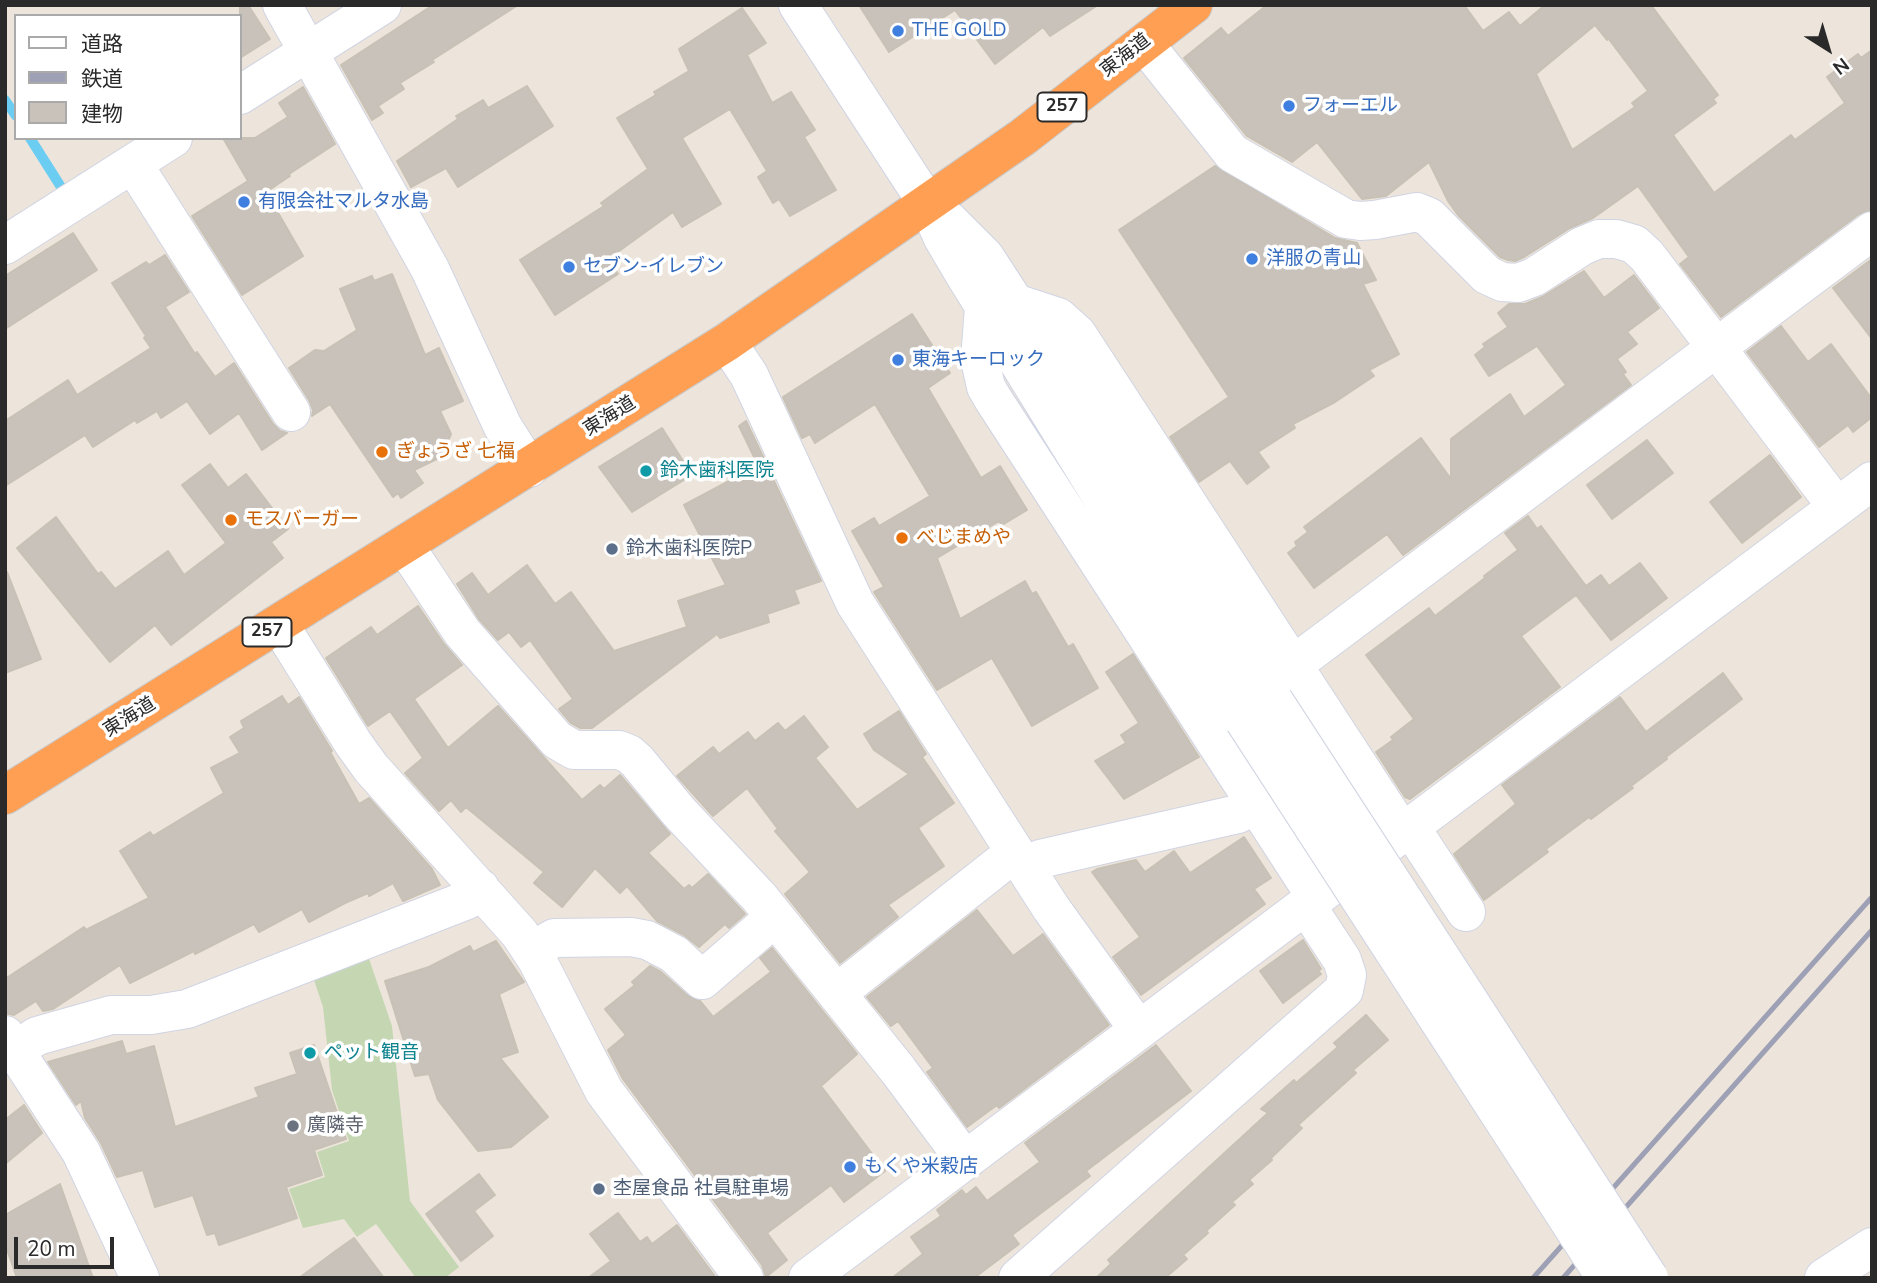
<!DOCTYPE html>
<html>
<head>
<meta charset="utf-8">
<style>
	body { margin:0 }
	#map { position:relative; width:1877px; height:1283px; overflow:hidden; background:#ede5db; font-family:"Nunito Sans","Noto Sans JP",sans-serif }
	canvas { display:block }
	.frame { position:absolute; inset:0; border:7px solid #2a2a2a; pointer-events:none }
	.legend { position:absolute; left:14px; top:14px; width:228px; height:126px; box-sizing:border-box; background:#fff; border:2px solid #aaa; margin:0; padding:9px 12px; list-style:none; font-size:21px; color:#2a2a2a }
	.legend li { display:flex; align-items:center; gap:14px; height:35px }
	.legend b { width:35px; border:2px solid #aaa }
	.north { position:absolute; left:1793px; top:14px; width:70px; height:70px; -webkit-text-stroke:5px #fff; paint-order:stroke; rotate:143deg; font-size:19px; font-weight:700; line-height:28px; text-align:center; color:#2a2a2a }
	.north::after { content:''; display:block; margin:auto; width:24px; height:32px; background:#2a2a2a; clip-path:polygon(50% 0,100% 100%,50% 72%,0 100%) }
	.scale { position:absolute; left:14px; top:1237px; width:100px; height:32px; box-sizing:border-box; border:4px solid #2a2a2a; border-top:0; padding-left:9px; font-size:21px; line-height:24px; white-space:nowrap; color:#2a2a2a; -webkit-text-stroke:5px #fff; paint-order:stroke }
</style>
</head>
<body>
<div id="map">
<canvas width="1877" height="1283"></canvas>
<div class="frame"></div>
<ul class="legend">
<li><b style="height:9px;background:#fff"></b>道路</li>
<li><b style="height:9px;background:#9ea1b5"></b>鉄道</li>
<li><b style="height:19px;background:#c8c2bb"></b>建物</li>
</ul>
<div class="north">N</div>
<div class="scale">20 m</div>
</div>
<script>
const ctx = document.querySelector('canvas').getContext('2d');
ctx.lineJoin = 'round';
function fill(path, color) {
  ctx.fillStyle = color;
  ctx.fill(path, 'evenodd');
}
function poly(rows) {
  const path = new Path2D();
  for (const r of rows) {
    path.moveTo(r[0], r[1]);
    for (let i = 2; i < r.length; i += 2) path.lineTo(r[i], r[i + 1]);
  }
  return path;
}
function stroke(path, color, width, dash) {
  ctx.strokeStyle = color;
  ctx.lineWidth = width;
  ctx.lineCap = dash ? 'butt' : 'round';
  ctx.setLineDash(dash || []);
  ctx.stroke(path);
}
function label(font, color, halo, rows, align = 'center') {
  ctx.font = font + ' "Nunito Sans","Noto Sans JP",sans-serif';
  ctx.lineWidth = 7;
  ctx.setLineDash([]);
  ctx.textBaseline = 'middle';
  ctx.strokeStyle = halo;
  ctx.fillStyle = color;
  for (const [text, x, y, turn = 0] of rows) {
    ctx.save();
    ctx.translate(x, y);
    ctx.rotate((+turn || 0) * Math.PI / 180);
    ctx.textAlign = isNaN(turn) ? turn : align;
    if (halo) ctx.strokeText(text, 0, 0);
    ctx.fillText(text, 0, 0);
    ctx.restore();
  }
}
const cemetery = poly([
	[366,950,392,1026,410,1201,459,1267,445,1278,416,1278,376,1224,357,1237,344,1219,303,1228,289,1189,325,1177,317,1152,349,1141,332,1090,323,1007,311,971]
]);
const stream = poly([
	[5,100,16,116],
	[30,138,61,187]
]);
const building = poly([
	[240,5,248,5,270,39,240,58,240,5],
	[433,5,518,5,432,60,434,62,400,83,404,89,378,106,383,113,372,120,341,65,433,5],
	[859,5,1098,5,1050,36,1043,27,995,64,955,10,889,52,859,5],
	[1267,5,1464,5,1483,31,1509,12,1520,26,1545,5,1651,5,1718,95,1713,99,1716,103,1673,135,1714,193,1791,135,1795,140,1845,103,1827,77,1858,54,1861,58,1872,50,1872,210,1859,214,1721,317,1680,264,1689,257,1638,186,1593,218,1570,228,1524,257,1515,261,1508,260,1500,257,1458,215,1448,201,1429,162,1386,196,1362,199,1317,142,1292,162,1247,136,1184,58,1221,28,1228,36,1267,5],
	[1595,25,1607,40,1608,38,1648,91,1632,103,1635,107,1572,150,1536,74,1595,25],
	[742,8,766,43,747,55,772,103,791,92,815,130,804,137,836,190,790,216,779,199,773,203,758,177,767,171,730,109,682,138,721,204,682,227,673,212,608,259,618,274,555,315,520,260,604,206,601,203,648,169,617,118,656,95,654,92,689,71,679,49,742,8],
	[527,86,553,126,458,187,446,168,411,187,397,161,458,119,456,116,483,100,488,108,527,86],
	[303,87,335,144,289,174,290,176,266,192,303,256,242,295,192,216,248,181,223,138,255,138,288,117,279,103,303,87],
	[1215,166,1335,238,1357,243,1376,280,1363,284,1399,354,1369,370,1374,376,1335,402,1293,424,1295,428,1258,452,1269,467,1247,484,1230,461,1199,482,1170,437,1229,397,1119,230,1215,166],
	[73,233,97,270,5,329,5,276,73,233],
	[165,255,189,292,165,307,195,354,197,352,215,377,234,363,273,424,280,431,287,433,262,450,239,413,210,434,187,401,161,418,157,411,137,423,135,420,93,447,85,435,5,486,5,421,68,380,77,395,151,348,144,338,146,336,112,283,146,262,149,265,165,255],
	[1872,259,1872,339,1833,288,1872,259],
	[1584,271,1604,298,1634,275,1659,308,1627,332,1637,344,1617,359,1626,372,1623,374,1631,385,1403,555,1387,534,1314,588,1288,553,1297,546,1295,542,1308,532,1304,527,1421,438,1451,479,1451,439,1510,394,1524,417,1566,385,1537,346,1489,376,1475,355,1485,347,1483,344,1508,327,1498,313,1509,304,1525,304,1542,297,1584,271],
	[392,274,425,355,439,348,463,401,440,411,451,434,441,457,414,470,423,483,401,498,398,493,393,497,330,404,312,416,313,410,309,400,289,368,315,350,324,351,357,330,340,289,372,276,374,281,392,274],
	[912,314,950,373,928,388,981,478,1000,466,1027,510,1002,525,999,521,937,558,960,619,1025,581,1032,594,1036,592,1068,647,1073,644,1098,688,1032,726,992,658,937,690,874,592,884,587,852,531,874,518,879,526,930,496,875,404,815,443,810,434,802,438,783,397,912,314],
	[1781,326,1808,362,1831,344,1872,399,1872,417,1853,432,1848,425,1819,447,1747,352,1781,326],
	[746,421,765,461,758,465,739,426,746,421],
	[662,428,692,475,632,512,599,467,662,428],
	[1647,440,1673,473,1612,519,1587,485,1647,440],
	[1770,455,1801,497,1742,543,1710,502,1770,455],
	[765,462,821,581,794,590,799,603,767,614,769,622,720,638,717,634,592,728,580,728,571,723,559,709,573,699,530,640,521,647,509,632,498,640,479,619,457,584,472,573,488,595,527,565,555,604,571,592,614,651,687,627,678,601,726,585,684,505,765,462],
	[210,464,228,488,246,474,288,529,271,542,283,558,171,645,155,625,110,662,17,548,56,517,98,574,101,572,115,589,168,551,184,575,226,543,182,485,210,464],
	[1528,516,1537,529,1541,526,1586,586,1601,575,1609,586,1640,563,1667,598,1611,640,1576,595,1521,636,1560,687,1410,799,1405,797,1376,752,1393,740,1391,737,1414,719,1366,655,1429,608,1435,616,1485,578,1484,576,1518,550,1505,533,1528,516],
	[5,572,7,572,41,659,5,673,5,572],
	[418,606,444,644,462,665,414,699,448,748,498,706,582,800,600,785,604,789,620,775,670,834,648,853,684,889,689,885,692,888,708,874,745,914,729,928,725,924,699,947,684,935,657,921,627,886,620,893,595,868,562,907,534,883,544,872,466,807,461,812,451,800,439,811,405,773,423,758,390,711,368,726,326,658,371,627,377,635,418,606],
	[1133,654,1199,757,1124,799,1095,761,1126,743,1121,735,1139,723,1106,672,1133,654],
	[1723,673,1742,699,1666,757,1667,759,1631,786,1633,788,1591,819,1589,817,1546,849,1548,852,1484,900,1454,854,1516,804,1502,785,1620,697,1646,732,1723,673],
	[282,696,288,705,299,697,332,751,330,752,359,804,369,798,432,869,440,885,403,901,393,883,369,896,368,893,345,903,309,922,302,909,259,932,254,924,195,954,194,951,130,983,120,965,53,1009,43,1011,36,1001,14,1015,5,1013,5,979,84,927,86,930,149,898,120,851,150,832,153,836,224,793,211,768,240,753,230,737,244,728,241,721,282,696],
	[899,711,926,754,922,757,954,803,918,828,944,866,888,905,898,917,840,963,785,894,810,872,775,831,778,829,747,788,713,816,677,776,713,747,719,754,748,732,755,741,778,723,785,731,804,716,828,747,815,758,857,810,909,774,874,750,864,734,899,711],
	[1244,837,1271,878,1254,889,1265,904,1141,995,1113,957,1140,937,1092,872,1097,869,1136,860,1145,872,1174,851,1190,873,1244,837],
	[977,910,1013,956,1043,934,1109,1025,999,1108,997,1105,967,1127,927,1072,933,1068,898,1021,891,1026,867,997,977,910],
	[1303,940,1321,969,1318,971,1321,974,1283,1003,1260,971,1303,940],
	[496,941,524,982,499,994,518,1052,500,1058,548,1117,511,1147,478,1151,438,1100,429,1074,415,1076,385,981,429,967,470,946,473,952,496,941],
	[772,948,857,1054,821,1086,885,1171,844,1202,831,1185,767,1233,787,1260,766,1277,762,1265,623,1079,608,1050,626,1035,605,1009,635,985,632,982,650,966,661,972,688,996,700,1001,713,1017,771,972,760,958,772,948],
	[1366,1015,1388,1040,1353,1070,1356,1073,1298,1125,1302,1128,1271,1158,1272,1160,1249,1180,1253,1184,1232,1202,1235,1205,1206,1231,1208,1233,1183,1255,1187,1259,1165,1278,1096,1278,1111,1264,1108,1260,1268,1113,1261,1109,1294,1080,1296,1083,1338,1047,1334,1043,1366,1015],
	[122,1041,126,1054,154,1046,175,1127,259,1097,255,1088,297,1074,290,1053,314,1045,346,1139,314,1150,322,1175,286,1187,297,1218,219,1245,215,1233,207,1235,193,1195,155,1207,143,1170,117,1177,101,1143,85,1118,81,1101,76,1105,48,1062,122,1041],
	[1156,1045,1191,1091,1086,1171,1090,1176,1012,1235,1019,1244,974,1278,892,1278,923,1254,911,1237,941,1216,937,1210,962,1190,966,1195,976,1187,987,1201,1040,1162,1025,1143,1156,1045],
	[24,1105,42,1133,5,1164,5,1120,24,1105],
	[479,1174,495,1195,474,1211,493,1236,461,1261,426,1214,479,1174],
	[60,1184,93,1278,17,1278,5,1244,5,1215,60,1184],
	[618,1213,640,1242,647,1237,652,1244,677,1225,716,1278,588,1278,611,1261,590,1234,618,1213],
	[354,1238,384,1278,299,1278,337,1250,354,1238]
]);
const minor = poly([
	[282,5,430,269,503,427,529,468],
	[798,5,927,203,943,238,963,272,1163,596,1244,720],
	[1144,43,1232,153,1346,219,1360,221,1375,220,1417,212,1429,217,1487,275,1502,282,1518,283,1534,277,1582,246,1599,239,1616,239,1634,244,1647,256,1837,507],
	[240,95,382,5],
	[133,164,291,412],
	[948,220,985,257,1274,701],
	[5,245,173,138],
	[1015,303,1058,317,1077,334,1403,834],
	[984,307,980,360,986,387,993,399,1316,897],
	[727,342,749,375,855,603,1051,908,1139,1030],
	[405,546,462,632,557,740,574,750,619,750,629,754,637,761,679,812,759,897,898,1070,965,1160],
	[279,624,353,743,371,768,520,934,537,960,604,1091,744,1278],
	[1293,665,1872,231],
	[1411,828,1466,912],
	[1025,868,1040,859,1238,814,1255,803],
	[532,951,554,938,631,937,647,940,674,954,702,980,775,917],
	[837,993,999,865,1016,854],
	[5,1035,81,1152,140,1278],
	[15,1050,37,1036,111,1015,151,1015,187,1009,467,900,480,888],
	[808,1278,1872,481],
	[1018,1278,1344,990,1347,975,1342,960,1306,905],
	[1824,1278,1872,1247]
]);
const highway = poly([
	[5,795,727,342,1023,137,1193,5]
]);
const rail = poly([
	[1533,1278,1872,897],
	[1563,1278,1872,930]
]);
const minorBridge = poly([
	[1274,701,1649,1278],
	[1244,720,1606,1278]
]);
const markers = [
	[898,31,7,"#3f7fe0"],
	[1289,106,7,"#3f7fe0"],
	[244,202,7,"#3f7fe0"],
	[1252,259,7,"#3f7fe0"],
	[569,267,7,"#3f7fe0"],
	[898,360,7,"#3f7fe0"],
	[382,452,7,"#e8710a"],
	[646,471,7,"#0f9aa8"],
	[231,520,7,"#e8710a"],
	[902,538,7,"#e8710a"],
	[612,549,7,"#5c6f8a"],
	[310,1053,7,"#0f9aa8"],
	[293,1126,7,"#6b7280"],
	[850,1167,7,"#3f7fe0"],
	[599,1189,7,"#5c6f8a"]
];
const shields = [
	[1062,107,49],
	[267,632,49]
];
const shieldNames = [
	["257",1062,107],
	["257",267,632]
];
const shopNames = [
	["THE GOLD",912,31],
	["フォーエル",1303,106],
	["有限会社マルタ水島",258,202],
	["洋服の青山",1266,259],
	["セブン-イレブン",583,267],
	["東海キーロック",912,360],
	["もくや米穀店",864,1167]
];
const streetNames = [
	["東海道",1126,56,-38],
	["東海道",610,417,-32],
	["東海道",130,718,-32]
];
const foodNames = [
	["ぎょうざ 七福",396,452],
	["モスバーガー",245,520],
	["べじまめや",916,538]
];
const cultureNames = [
	["鈴木歯科医院",660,471],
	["ペット観音",324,1053]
];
const serviceNames = [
	["鈴木歯科医院P",626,549],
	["杢屋食品 社員駐車場",613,1189]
];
const worshipNames = [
	["廣隣寺",307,1126]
];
fill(cemetery, '#c4d7b2');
stroke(stream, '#6bcdf2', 10);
fill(building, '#c8c2bb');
stroke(building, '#c8c1b5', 2);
stroke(minor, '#d0d4e3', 40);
stroke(highway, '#c8c8c8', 40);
stroke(minor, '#fff', 38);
stroke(highway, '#ff9f54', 38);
stroke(rail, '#9ea1b5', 5);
stroke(minorBridge, '#d0d4e3', 40, []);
stroke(minorBridge, '#fff', 38);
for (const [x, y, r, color] of markers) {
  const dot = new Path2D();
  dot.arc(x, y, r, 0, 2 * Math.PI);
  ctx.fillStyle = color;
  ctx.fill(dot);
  stroke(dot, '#fff', 2.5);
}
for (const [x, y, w] of shields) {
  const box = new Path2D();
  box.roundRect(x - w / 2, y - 14.5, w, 29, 5);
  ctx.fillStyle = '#fff';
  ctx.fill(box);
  stroke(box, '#2a2a2a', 2);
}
label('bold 18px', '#2a2a2a', null, shieldNames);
label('19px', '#366cbe', '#fff', shopNames, 'left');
label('19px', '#2a2a2a', '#fff', streetNames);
label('19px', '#c56008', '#fff', foodNames, 'left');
label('19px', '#0d838f', '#fff', cultureNames, 'left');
label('19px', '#4e5e75', '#fff', serviceNames, 'left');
label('19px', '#5b616d', '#fff', worshipNames, 'left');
</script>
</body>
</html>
